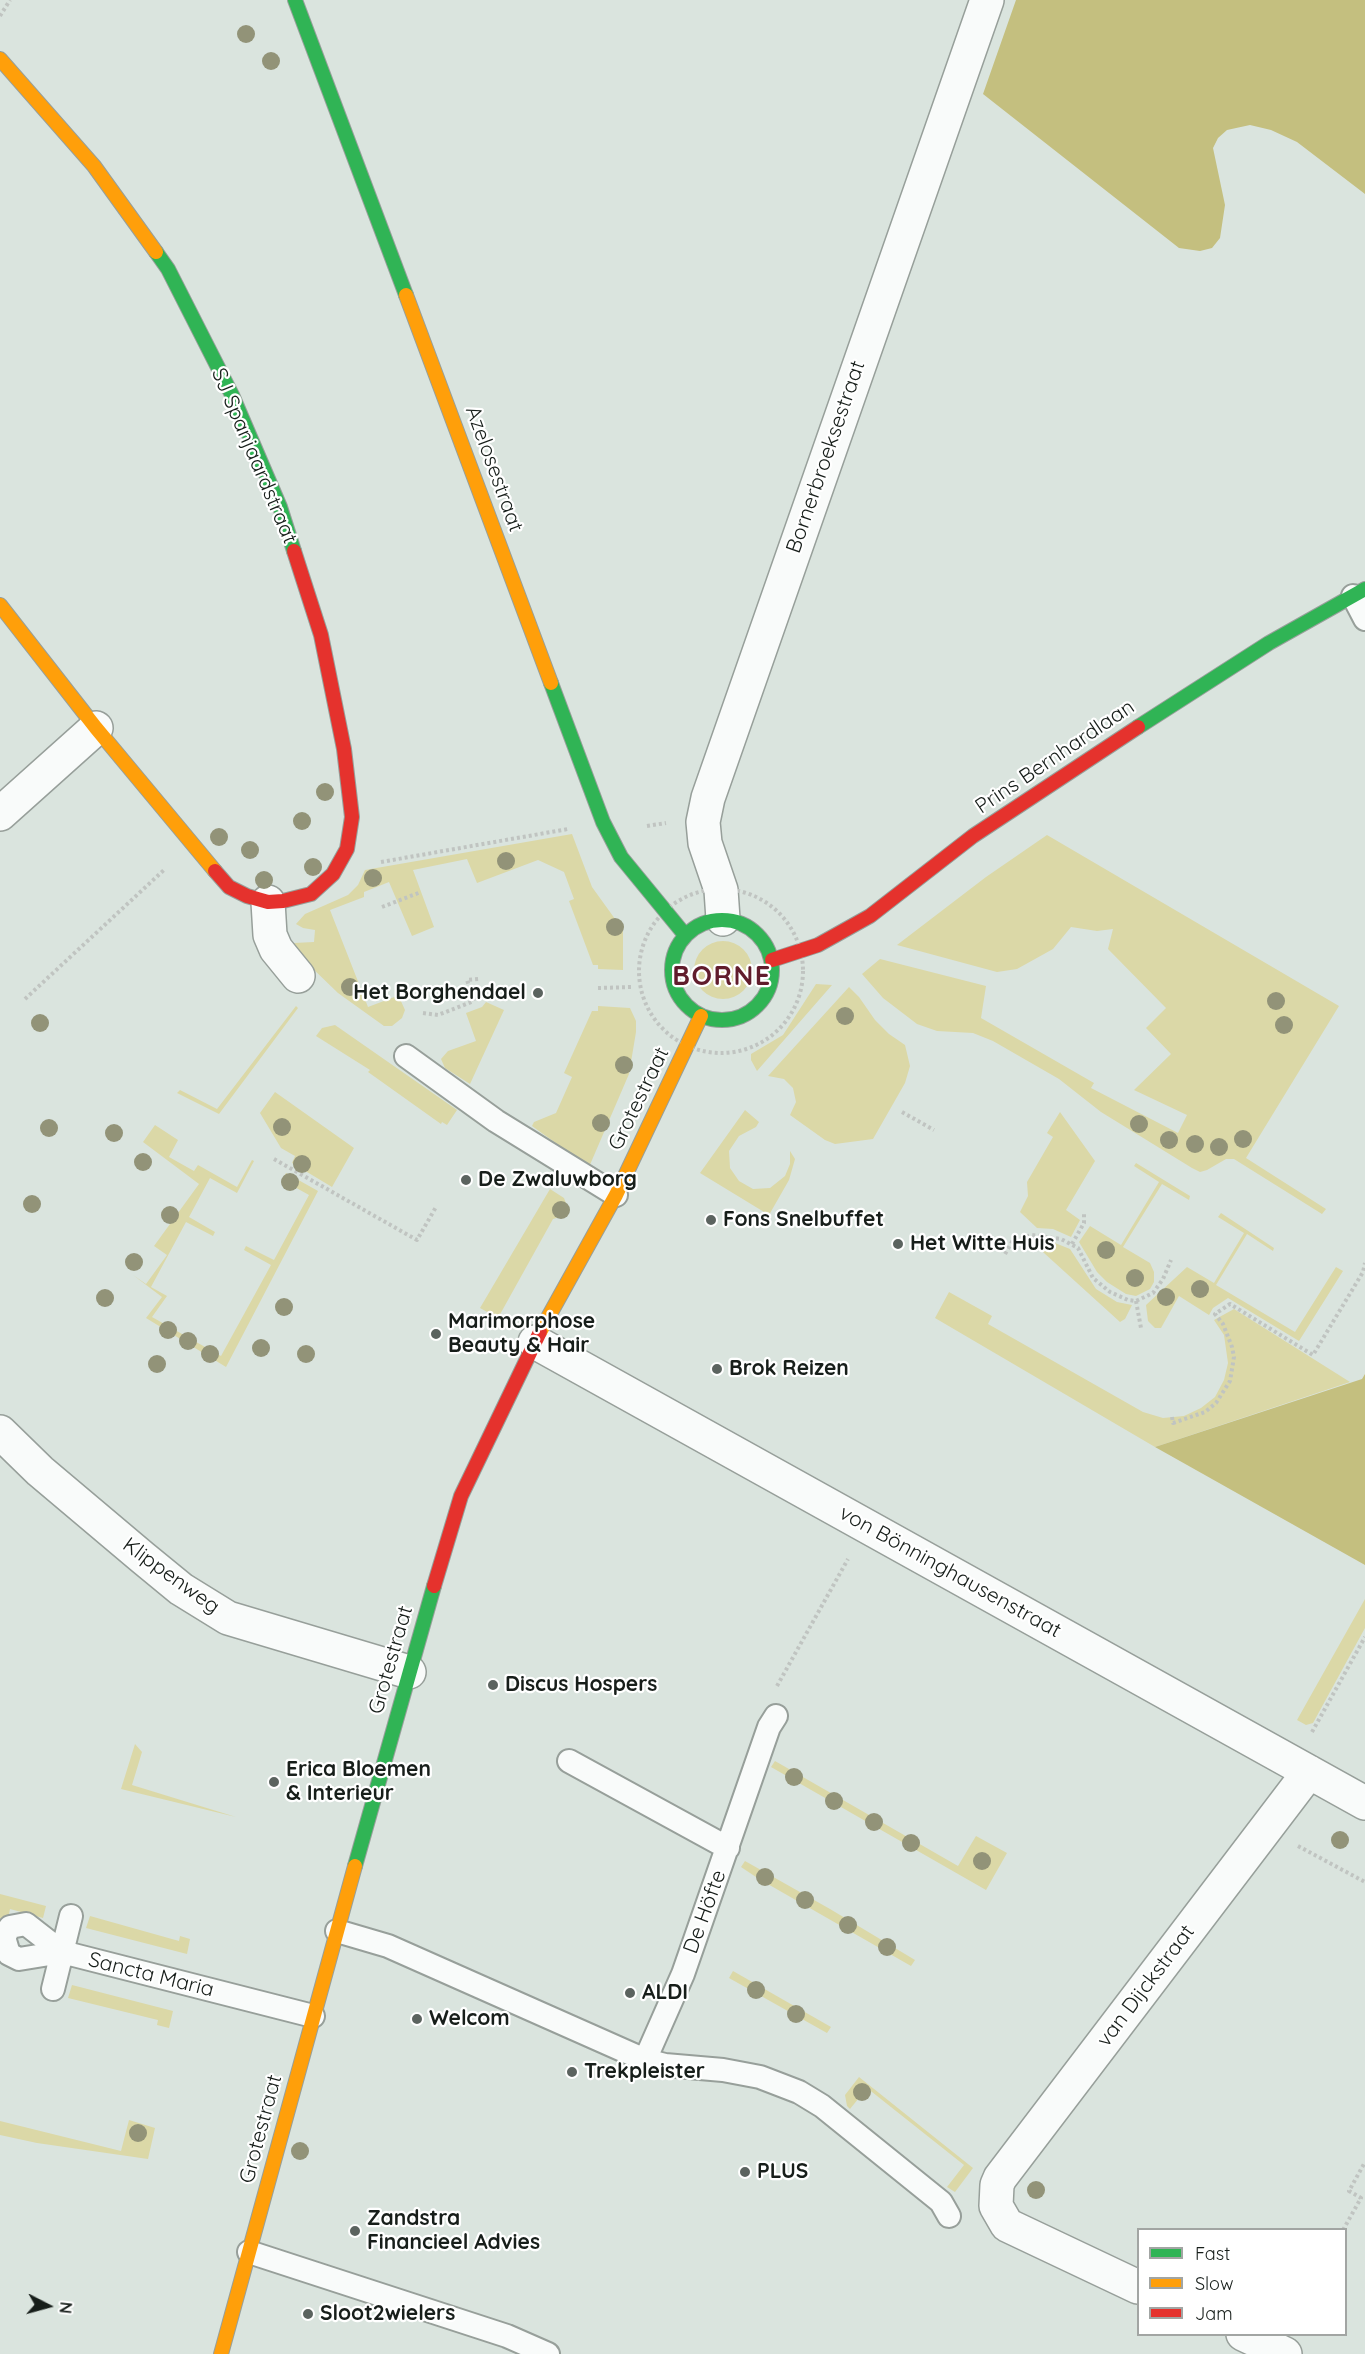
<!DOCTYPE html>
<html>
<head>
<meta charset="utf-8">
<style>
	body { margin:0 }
	#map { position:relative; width:1365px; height:2354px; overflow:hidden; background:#dae4de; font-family:Quicksand,sans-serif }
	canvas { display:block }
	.legend { position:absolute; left:1137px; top:2228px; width:210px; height:108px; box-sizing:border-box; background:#fff; border:2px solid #a2a5a3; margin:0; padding:8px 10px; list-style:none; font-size:18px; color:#171e1a }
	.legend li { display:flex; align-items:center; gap:12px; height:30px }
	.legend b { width:30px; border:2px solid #a2a5a3 }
	.north { position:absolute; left:18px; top:2276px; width:60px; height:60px; -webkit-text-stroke:4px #fff; paint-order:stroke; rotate:96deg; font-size:16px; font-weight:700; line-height:24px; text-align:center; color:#171e1a }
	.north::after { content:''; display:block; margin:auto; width:21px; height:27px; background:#171e1a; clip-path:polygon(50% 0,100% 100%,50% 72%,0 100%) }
</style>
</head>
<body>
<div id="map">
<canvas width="1365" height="2354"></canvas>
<ul class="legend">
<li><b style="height:8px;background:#30b455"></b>Fast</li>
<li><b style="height:8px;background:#ff9f0a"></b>Slow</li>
<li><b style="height:8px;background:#e5322d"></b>Jam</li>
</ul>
<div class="north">N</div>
</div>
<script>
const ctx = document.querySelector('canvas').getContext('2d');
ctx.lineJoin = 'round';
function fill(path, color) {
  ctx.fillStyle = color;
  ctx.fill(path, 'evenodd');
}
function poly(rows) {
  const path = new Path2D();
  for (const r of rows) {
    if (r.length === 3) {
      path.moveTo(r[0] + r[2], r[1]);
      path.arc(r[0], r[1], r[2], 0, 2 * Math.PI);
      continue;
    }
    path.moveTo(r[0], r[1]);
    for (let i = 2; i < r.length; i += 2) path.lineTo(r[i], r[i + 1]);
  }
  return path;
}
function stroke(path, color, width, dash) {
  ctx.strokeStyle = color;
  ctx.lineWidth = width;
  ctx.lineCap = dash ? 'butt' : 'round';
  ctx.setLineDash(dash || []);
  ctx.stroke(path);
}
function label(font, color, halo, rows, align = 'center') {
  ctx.font = font + ' Quicksand,sans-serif';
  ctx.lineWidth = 4.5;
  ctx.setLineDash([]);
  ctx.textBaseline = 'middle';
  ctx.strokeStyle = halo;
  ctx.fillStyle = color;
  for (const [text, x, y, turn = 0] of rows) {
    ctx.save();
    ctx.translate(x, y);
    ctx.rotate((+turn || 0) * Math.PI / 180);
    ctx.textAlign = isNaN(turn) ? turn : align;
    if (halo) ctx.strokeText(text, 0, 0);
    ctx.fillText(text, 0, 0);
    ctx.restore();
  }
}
const green = poly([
	[572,834,592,887,623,930,623,970,598,969,598,965,593,965,569,901,574,899,564,872,538,860,477,883,467,859,413,870,434,927,412,936,389,882,364,892,364,897,330,910,368,1007,397,996,400,999,405,1010,402,1018,392,1026,384,1026,338,993,309,965,294,943,314,942,315,930,303,928,296,924,305,914,348,895,358,885,365,870],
	[1047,835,1339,1006,1246,1158,1326,1209,1322,1214,1234,1159,1226,1159,1207,1170,1200,1172,1192,1168,1101,1112,1059,1079,993,1041,973,1033,937,1031,917,1024,883,998,862,974,880,959,986,986,981,1018,1094,1083,1091,1088,1178,1133,1187,1115,1134,1090,1171,1054,1146,1028,1166,1008,1108,949,1113,929,1097,931,1071,927,1053,949,1017,969,997,972,897,945,986,877],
	[723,970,29],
	[816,984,832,985,757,1071,751,1060,751,1054,783,1035],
	[849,987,859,997,875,1020,889,1034,905,1045,910,1066,905,1083,873,1139,835,1144,825,1140,790,1115,796,1102,793,1088,784,1079,768,1076],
	[486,1002,504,1010,470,1084,445,1068,441,1059,448,1051,476,1041,466,1013,482,1007],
	[296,1006,298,1008,219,1114,177,1093,180,1090,217,1109],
	[598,1006,630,1008,636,1021,636,1032,629,1074,589,1167,532,1126,534,1122,556,1113,572,1077,564,1073,592,1011,598,1011],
	[335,1025,457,1110,447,1125,442,1122,441,1124,368,1072,370,1070,316,1036,322,1028],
	[275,1092,354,1148,332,1187,292,1163,295,1156,281,1148,260,1113],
	[745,1110,759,1122,756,1127,739,1136,729,1151,730,1168,739,1181,753,1189,770,1188,785,1176,790,1164,790,1151,795,1159,789,1180,769,1215,700,1173],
	[1060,1112,1095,1161,1066,1210,1080,1220,1071,1237,1053,1229,1037,1228,1020,1212,1028,1196,1027,1182,1053,1137,1047,1133],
	[155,1125,178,1140,169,1157,194,1171,198,1165,237,1187,252,1160,254,1161,237,1193,210,1178,189,1217,215,1232,213,1236,186,1222,151,1287,167,1296,152,1317,221,1356,271,1265,244,1250,246,1246,274,1260,309,1195,282,1180,286,1173,318,1191,226,1367,146,1318,162,1297,133,1275,146,1284,167,1255,154,1246,199,1184,143,1142],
	[1136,1163,1190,1196,1189,1200,1162,1184,1123,1247,1150,1263,1154,1272,1154,1282,1150,1289,1136,1296,1126,1294,1107,1282,1097,1272,1079,1242,1090,1226,1121,1245,1159,1182,1134,1166],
	[550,1189,564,1198,567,1206,560,1217,553,1219,498,1318,480,1308],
	[1221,1213,1274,1248,1273,1251,1247,1234,1216,1285,1295,1332,1336,1267,1343,1271,1299,1341,1228,1298,1213,1308,1209,1315,1179,1296,1161,1328,1155,1328,1148,1321,1146,1305,1187,1267,1214,1283,1244,1233,1218,1217],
	[1050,1241,1070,1249,1096,1289,1117,1302,1132,1305,1125,1319,1120,1322,1033,1243],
	[949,1292,992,1316,988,1324,1143,1412,1163,1418,1184,1416,1201,1408,1215,1397,1224,1380,1228,1363,1224,1335,1214,1320,1234,1309,1350,1382,1155,1447,935,1318],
	[1365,1599,1365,1628,1313,1723,1306,1725,1297,1720],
	[135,1744,142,1752,132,1785,236,1817,121,1789],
	[775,1761,958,1866,976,1836,1007,1853,986,1890,771,1767],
	[745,1861,830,1909,915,1960,911,1966,759,1879,741,1867],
	[0,1894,46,1906,43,1918,10,1909,8,1919,0,1918],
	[90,1916,179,1941,180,1936,190,1939,187,1954,86,1928],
	[733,1971,831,2027,827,2033,729,1978],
	[72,1985,173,2011,169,2028,157,2025,158,2020,68,1998],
	[859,2077,973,2168,955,2192,947,2187,964,2165,867,2088,850,2109,847,2106,845,2095],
	[129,2120,155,2128,148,2159,37,2143,0,2135,0,2121,121,2151]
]);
const forest = poly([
	[1016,0,1365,0,1365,194,1297,142,1271,130,1250,125,1227,130,1218,138,1213,148,1225,205,1220,238,1212,248,1200,251,1179,248,983,94],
	[1365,1374,1365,1565,1155,1447,1362,1379]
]);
const path = poly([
	[0,16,10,0],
	[647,826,666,823],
	[381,862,568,829],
	[721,971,82],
	[382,907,421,892],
	[598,988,632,987],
	[25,999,165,869],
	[423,1013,438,1015,474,1001,467,980,479,979],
	[902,1112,934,1130],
	[274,1159,417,1240,436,1207],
	[1072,1244,1084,1223,1084,1213],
	[1005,1254,1013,1240,1032,1235,1061,1239,1078,1248,1093,1278,1110,1292,1128,1300,1136,1301,1153,1293,1163,1279,1171,1260],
	[1136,1301,1141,1328],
	[1172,1417,1173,1423,1205,1412,1216,1403,1230,1381,1234,1357,1232,1347,1223,1324,1215,1314,1230,1304,1313,1355,1363,1272,1365,1263],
	[777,1686,848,1559],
	[1312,1732,1365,1637],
	[1298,1846,1365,1882],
	[1343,2230,1361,2198,1349,2191,1365,2162]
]);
const lane = poly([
	[1353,596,1365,619],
	[406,1056,496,1121,616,1195],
	[569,1761,728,1848],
	[337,1931,388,1946,645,2060,665,2065,723,2070,760,2077,799,2092,822,2106,941,2202,949,2216],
	[62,1952,19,1959,9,1954,4,1937,10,1927,26,1924,62,1952,313,2016],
	[53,1989,71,1916],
	[645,2060,683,1974,769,1727,776,1716],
	[249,2252,507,2336,548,2354]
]);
const street = poly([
	[0,814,96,728],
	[268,902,270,935,276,949,298,976],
	[723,919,721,890,705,843,703,822,708,798,987,0],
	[535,1342,1365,1803],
	[0,1432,40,1471,142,1557,181,1589,228,1618,409,1672],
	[1138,2287,1007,2225,996,2206,997,2185,1000,2178,1309,1772],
	[1243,2334,1285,2354]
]);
const fast = poly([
	[295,0,406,295],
	[156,252,168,269,232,395,280,507,294,551],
	[551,683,603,822,621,857,685,935],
	[1138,727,1269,643,1365,589],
	[722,970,50],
	[355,1866,434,1586]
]);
const slow = poly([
	[0,59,94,166,156,252],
	[406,295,551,683],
	[0,605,96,728,215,871],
	[540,1332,616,1195,701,1016],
	[221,2354,355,1866]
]);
const jam = poly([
	[215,871,229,887,247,896,268,902,283,901,311,894,333,874,347,849,352,817,344,749,321,635,294,551],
	[772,960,818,945,870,916,973,836,1138,727],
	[434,1586,461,1496,540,1332]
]);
const trees = [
	[246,34],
	[271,61],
	[325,792],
	[302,821],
	[219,837],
	[250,850],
	[506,861],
	[313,867],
	[373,878],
	[264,880],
	[615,927],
	[350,987],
	[1276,1001],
	[845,1016],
	[40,1023],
	[1284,1025],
	[624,1065],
	[601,1123],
	[1139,1124],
	[282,1127],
	[49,1128],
	[114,1133],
	[1243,1139],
	[1169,1140],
	[1195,1144],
	[1219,1147],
	[143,1162],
	[302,1164],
	[290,1182],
	[32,1204],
	[561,1210],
	[170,1215],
	[1106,1250],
	[134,1262],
	[1135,1278],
	[1200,1289],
	[1166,1297],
	[105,1298],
	[284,1307],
	[168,1330],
	[188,1341],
	[261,1348],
	[210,1354],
	[306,1354],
	[157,1364],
	[794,1777],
	[834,1801],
	[874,1822],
	[1340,1840],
	[911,1843],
	[982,1861],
	[765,1877],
	[805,1900],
	[848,1925],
	[887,1947],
	[756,1990],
	[796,2014],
	[862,2092],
	[138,2133],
	[300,2151],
	[1036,2190]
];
const markers = [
	[538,993,6,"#5b635f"],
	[466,1180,6,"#5b635f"],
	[711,1220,6,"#5b635f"],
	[898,1244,6,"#5b635f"],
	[436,1334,6,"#5b635f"],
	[717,1369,6,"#5b635f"],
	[493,1685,6,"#5b635f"],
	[274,1782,6,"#5b635f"],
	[630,1993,6,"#5b635f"],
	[417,2019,6,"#5b635f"],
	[572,2072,6,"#5b635f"],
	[745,2172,6,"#5b635f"],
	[355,2231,6,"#5b635f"],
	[308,2314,6,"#5b635f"]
];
const streetNames = [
	["SJ Spanjaardstraat",254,456,67],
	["Bornerbroeksestraat",826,457,-71],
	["Azelosestraat",494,469,70],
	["Prins Bernhardlaan",1055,757,-34],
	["Grotestraat",639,1099,-64],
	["von Bönninghausenstraat",950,1572,29],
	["Klippenweg",171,1576,36],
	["Grotestraat",391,1660,-74],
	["De Höfte",705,1912,-70],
	["Sancta Maria",151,1975,14],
	["van Dijckstraat",1146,1986,-53],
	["Grotestraat",261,2129,-75]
];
const poiNames = [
	["Het Borghendael",526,993,"right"],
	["De Zwaluwborg",478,1180],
	["Fons Snelbuffet",723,1220],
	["Het Witte Huis",910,1244],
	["Marimorphose",448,1322],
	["Beauty & Hair",448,1346],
	["Brok Reizen",729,1369],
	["Discus Hospers",505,1685],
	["Erica Bloemen",286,1770],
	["& Interieur",286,1794],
	["ALDI",642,1993],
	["Welcom",429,2019],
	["Trekpleister",584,2072],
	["PLUS",757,2172],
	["Zandstra",367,2219],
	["Financieel Advies",367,2243],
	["Sloot2wielers",320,2314]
];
const districtNames = [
	["BORNE",722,977]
];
fill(green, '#dbd8a7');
fill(forest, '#c4bf7f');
stroke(lane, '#979f9a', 26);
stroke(street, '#979f9a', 36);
stroke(fast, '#979f9a', 16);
stroke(slow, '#979f9a', 16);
stroke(jam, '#979f9a', 16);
stroke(path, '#c0c4c1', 4, [3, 3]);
stroke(lane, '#f9fbfa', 22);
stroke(street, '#f9fbfa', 33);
stroke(fast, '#30b455', 14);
stroke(slow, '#ff9f0a', 14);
stroke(jam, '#e5322d', 14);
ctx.fillStyle = '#929378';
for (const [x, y] of trees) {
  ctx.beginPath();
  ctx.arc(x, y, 9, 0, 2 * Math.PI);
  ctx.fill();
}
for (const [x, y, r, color] of markers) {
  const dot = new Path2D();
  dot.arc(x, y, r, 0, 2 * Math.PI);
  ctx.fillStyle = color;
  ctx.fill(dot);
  stroke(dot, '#fff', 2);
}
label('21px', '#171e1a', '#fff', streetNames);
label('bold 21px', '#171e1a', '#fff', poiNames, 'left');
ctx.letterSpacing = '1.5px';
label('bold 27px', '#611c2c', '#fff', districtNames);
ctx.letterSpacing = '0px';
</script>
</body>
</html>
